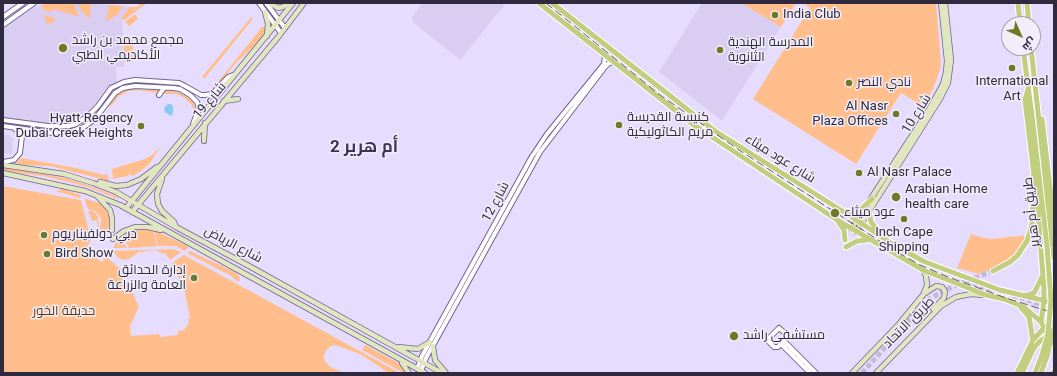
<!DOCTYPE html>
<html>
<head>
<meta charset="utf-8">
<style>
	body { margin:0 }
	#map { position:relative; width:1057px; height:376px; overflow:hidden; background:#e6ddfe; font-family:Roboto,Cairo,sans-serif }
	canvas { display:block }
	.frame { position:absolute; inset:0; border:4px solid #302a3f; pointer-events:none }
	.north { position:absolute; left:1001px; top:16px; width:40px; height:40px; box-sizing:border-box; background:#f1eef9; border:1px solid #a4a0af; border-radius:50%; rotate:135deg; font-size:11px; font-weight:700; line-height:16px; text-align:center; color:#302a3f }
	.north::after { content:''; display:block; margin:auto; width:14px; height:18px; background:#6c7a27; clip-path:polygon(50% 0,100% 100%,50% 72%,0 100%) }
</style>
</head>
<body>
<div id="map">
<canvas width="1057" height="376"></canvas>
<div class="frame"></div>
<div class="north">ش</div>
</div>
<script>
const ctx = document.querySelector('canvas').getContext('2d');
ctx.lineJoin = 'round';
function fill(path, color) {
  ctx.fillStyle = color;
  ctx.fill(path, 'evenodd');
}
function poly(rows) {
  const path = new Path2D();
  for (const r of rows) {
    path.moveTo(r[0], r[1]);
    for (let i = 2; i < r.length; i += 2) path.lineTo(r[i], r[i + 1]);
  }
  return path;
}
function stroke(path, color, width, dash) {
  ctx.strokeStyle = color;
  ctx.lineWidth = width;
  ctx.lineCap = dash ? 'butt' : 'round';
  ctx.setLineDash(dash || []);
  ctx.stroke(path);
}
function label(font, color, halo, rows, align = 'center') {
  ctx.font = font + ' Roboto,Cairo,sans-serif';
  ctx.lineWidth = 3;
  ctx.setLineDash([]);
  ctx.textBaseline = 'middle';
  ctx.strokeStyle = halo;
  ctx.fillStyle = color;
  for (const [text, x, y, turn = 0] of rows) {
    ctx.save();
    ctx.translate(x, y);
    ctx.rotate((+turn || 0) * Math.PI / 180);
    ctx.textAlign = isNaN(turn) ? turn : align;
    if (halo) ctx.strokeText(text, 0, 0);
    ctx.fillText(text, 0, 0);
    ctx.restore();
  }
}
const built = poly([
	[51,3,88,3,129,7,122,17,124,67,116,67,117,82,108,88,103,93,89,113,74,121,53,124,3,117,3,29,33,8],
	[423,3,506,3,460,60,413,22,412,17],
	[702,3,741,3,781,27,722,121,659,72],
	[3,134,10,135,13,139,12,154,3,153]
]);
const green = poly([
	[51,3,74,3,79,17,53,9,52,12,43,10,41,5],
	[78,3,91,3,90,19,82,12],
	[139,3,147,3,123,21,122,17,129,7,139,7],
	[741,3,796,3,781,27],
	[803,3,936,3,941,63,940,70,933,89,923,106,901,93,856,164,753,99,810,8],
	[109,5,123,6,117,15,106,21],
	[135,14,138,19,129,26,125,22],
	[44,15,55,18,54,23,49,22,49,26,46,22],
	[252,16,252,20,204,79,202,77],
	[267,26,264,36,234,65,216,88,209,93,262,27],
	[124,38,133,38,133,62,124,62],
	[134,83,180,86,186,89,194,95,194,96,172,87,132,84,125,85,124,84],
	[123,84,123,86,114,91,109,96,100,109,91,119,82,125,73,128,53,131,3,124,3,122,53,129,64,129,74,127,83,123,91,117,98,110,109,93],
	[131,88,145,90,161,90,160,93,136,90,129,91,119,96,111,106,108,107,116,95,122,91],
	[164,90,178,92,185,95,193,102,195,109,196,109,195,113,191,104,183,97,177,94,162,94],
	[160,147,150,163,141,171,133,176,129,174,128,176,113,179,112,169,145,159,152,155],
	[21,158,76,168,104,175,107,173,109,181,50,166,17,165,15,164],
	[3,167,65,178,87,185,119,197,118,199,87,187,65,181,42,176,3,171],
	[3,186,81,200,91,240,85,250,87,255,89,257,92,255,102,262,105,258,108,258,119,268,124,273,121,276,132,291,139,307,130,326,131,336,159,334,160,337,178,335,178,331,184,330,189,323,188,319,190,318,185,293,174,267,171,268,171,267,172,263,184,255,400,373,388,373,377,365,360,354,335,345,331,346,326,350,324,356,324,360,329,366,343,373,3,373],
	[63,189,81,195,80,198,55,191],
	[84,198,99,203,106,209,110,221,107,232,102,233,102,230,100,230,101,220,100,216,95,211,88,209],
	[88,211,93,211,98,216,99,230,98,230,97,220,92,221],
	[139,229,141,230,147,229,153,230,157,246,129,248,123,236,133,230],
	[154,230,188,246,188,248,184,251,176,246,158,246],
	[971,234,980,237,991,239,1028,235,1016,253,1007,261,995,268,979,274,957,268],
	[121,237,127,248,113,248,116,243],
	[173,249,181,252,170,260,165,253,163,254,156,250,139,252,129,259,124,260,117,257,113,251],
	[190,251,235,272,239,276,240,280,238,282,233,278,233,277,189,254,188,252],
	[365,345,400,364,404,369,405,372,402,372,362,350]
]);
const water = poly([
	[168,104,171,104,173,106,173,113,171,116,165,112,164,108]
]);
const primaryTunnel = poly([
	[965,283,994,290],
	[1013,295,1054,309],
	[862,373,915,314,931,298,952,287,993,271]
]);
const tertiary = poly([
	[259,3,281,33],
	[266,3,285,28],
	[3,17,23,3],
	[3,25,34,3],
	[159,95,164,88],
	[3,120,48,126,69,126,76,124,88,116,98,106,111,88,124,82,135,80,179,83,185,86,201,95,205,95,212,94,228,77,233,75],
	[3,126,53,133,72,131,84,127,95,119,115,93,123,88,135,86,174,88,180,89,190,95,197,102,199,108,193,124],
	[3,162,14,160,20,153,22,136,20,132,15,129],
	[779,328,786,334,787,337,778,347,774,347,768,341,768,339,779,328],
	[784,341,816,373],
	[781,344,810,373],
	[417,369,422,356,531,158,547,134,604,64,605,55],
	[421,371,426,358,540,152,605,67,609,63,614,62]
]);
const secondary = poly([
	[269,3,278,8,283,7,288,3],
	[265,12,268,24,267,36],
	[224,101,238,99],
	[204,141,205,123],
	[3,165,64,174,93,183,116,192,176,227,249,266,442,373],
	[3,173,85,191,120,205,425,373],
	[162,179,157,194,158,204,162,211,174,222,176,227],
	[100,182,116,186,127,185,141,179,157,167],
	[98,197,110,210,112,218,112,230],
	[126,208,293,3],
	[132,212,279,36,304,3],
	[851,229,928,111,943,84,946,72,947,61,941,3],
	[856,232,940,99,948,83,951,60,945,3],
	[113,239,124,231,135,227,148,227,161,230],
	[924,294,936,286,942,287,944,290,945,292,944,298,933,309],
	[433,346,435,360,446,373],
	[399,347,418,349,430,342],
	[402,363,409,373],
	[852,373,899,324,923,295,927,285,926,276,923,270],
	[876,373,941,306,956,297,971,294,983,295]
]);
const primary = poly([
	[539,3,694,125,837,220,923,270,986,295,1004,299,1024,307,1041,322,1048,336,1054,343],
	[552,3,715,131,855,219,894,245,925,262,957,274,1000,290,1054,303],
	[1018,3,1020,24],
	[1027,3,1029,24],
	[1033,29,1035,26],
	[1023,48,1032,116,1047,246],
	[1031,48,1054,258],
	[1028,89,1025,100,1037,200,1044,289,1044,301,1041,322],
	[1042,119,1054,222],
	[1028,185,1034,175],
	[869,211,871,222,880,233],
	[844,212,853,212,860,210,872,199],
	[839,223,844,230,845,240],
	[846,247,857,241,867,240],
	[993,271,1010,262,1017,256,1027,241,1032,224,1033,195],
	[1024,296,1034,293,1043,275],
	[1021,308,1024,311,1029,317,1033,340],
	[1017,373,1033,340,1044,328,1054,322],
	[1022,373,1034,348,1039,342,1050,334],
	[1035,373,1042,355],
	[1041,373,1047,356],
	[1053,373,1054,371]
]);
const rail = poly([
	[546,3,660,95,739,150,892,249,920,265,948,277,1006,298,1054,313]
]);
const primaryBridge = poly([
	[1042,355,1048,334,1051,300,1047,246],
	[1047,356,1054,329]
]);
const markers = [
	[775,15,4,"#6c7a27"],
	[63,48,5,"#6c7a27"],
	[720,50,4,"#6c7a27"],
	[1012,68,4,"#6c7a27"],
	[849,83,4,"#6c7a27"],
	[896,114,4,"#6c7a27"],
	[619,125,4,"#6c7a27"],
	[141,126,4,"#6c7a27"],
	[859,173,4,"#6c7a27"],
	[896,197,5,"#6c7a27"],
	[835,213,5,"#6c7a27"],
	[904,219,4,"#6c7a27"],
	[44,235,4,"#6c7a27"],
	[47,254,4,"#6c7a27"],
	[194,278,4,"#6c7a27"],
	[734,336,5,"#6c7a27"]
];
const poiNames = [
	["India Club",783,15],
	["مجمع محمد بن راشد",72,41],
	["الأكاديمي الطبي",72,56],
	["المدرسة الهندية",728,43],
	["الثانوية",728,58],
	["International",1012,82,"center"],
	["Art",1012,97,"center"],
	["نادي النصر",857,83],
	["Al Nasr",888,107,"right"],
	["Plaza Offices",888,122,"right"],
	["كنيسة القديسة",627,118],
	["مريم الكاثوليكية",627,133],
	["Hyatt Regency",133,119,"right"],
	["Dubai Creek Heights",133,134,"right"],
	["Al Nasr Palace",867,173],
	["Arabian Home",905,190],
	["health care",905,205],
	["عود ميثاء",844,213],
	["Inch Cape",904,233,"center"],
	["Shipping",904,248,"center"],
	["دبي دولفيناريوم",52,235],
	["Bird Show",55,254],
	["إدارة الحدائق",186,271,"right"],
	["العامة والزراعة",186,286,"right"],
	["مستشفى راشد",743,336]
];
const streetNames = [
	["شارع 19",210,101,-50],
	["شارع 10",917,114,-58],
	["شارع عود ميثاء",780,159,32],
	["شارع 12",496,202,-62],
	["طريق أم هرير",1032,212,-96],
	["شارع الرياض",233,245,28],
	["طريق الاتحاد",909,323,-45]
];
const parkNames = [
	["حديقة الخور",64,312]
];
const districtNames = [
	["أم هرير 2",364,148]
];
fill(built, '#d9cef2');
fill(green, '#ffbe8c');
fill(water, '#8ac9f3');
stroke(primaryTunnel, '#c2b9d8', 5, [5, 2.5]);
stroke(tertiary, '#716292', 6);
stroke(secondary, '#716292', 6);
stroke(primary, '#fff', 7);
stroke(tertiary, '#fff', 4);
stroke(secondary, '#e0e6bf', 4.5);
stroke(primary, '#c2ce7f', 5);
stroke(rail, '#625b73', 1, [8, 4]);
stroke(primaryBridge, '#fff', 7, []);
stroke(primaryBridge, '#c2ce7f', 5);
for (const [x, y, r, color] of markers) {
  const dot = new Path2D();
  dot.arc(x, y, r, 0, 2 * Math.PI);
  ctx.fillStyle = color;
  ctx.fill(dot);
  stroke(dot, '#f1eef9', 1.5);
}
label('13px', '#302a3f', '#f1eef9', poiNames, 'left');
label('13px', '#302a3f', '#f1eef9', streetNames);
label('13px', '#65370d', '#f1eef9', parkNames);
label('bold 17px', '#3f305c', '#f1eef9', districtNames);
</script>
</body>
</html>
